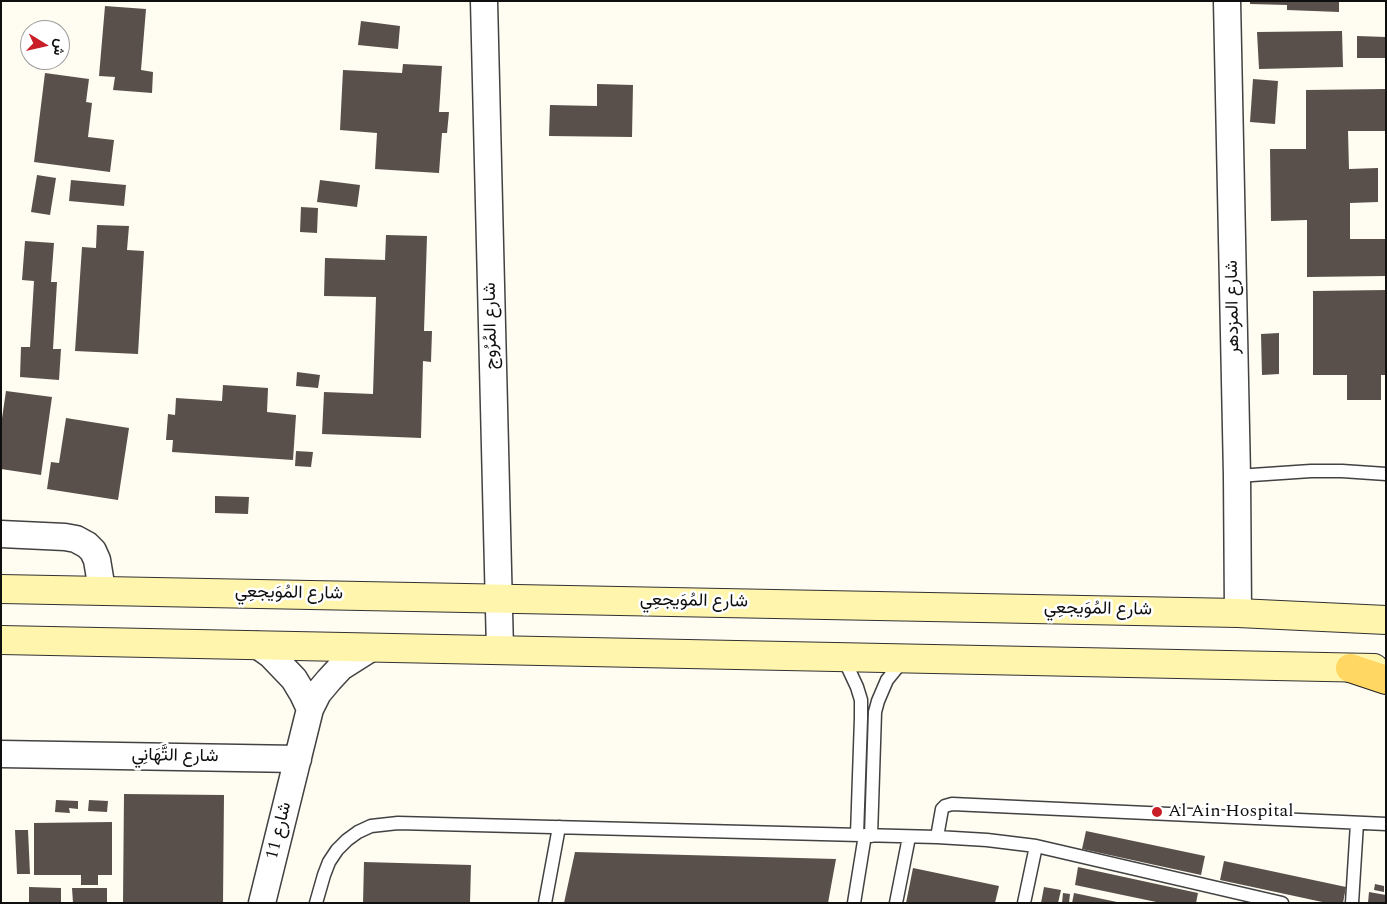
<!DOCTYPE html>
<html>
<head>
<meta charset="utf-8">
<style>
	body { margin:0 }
	#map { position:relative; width:1387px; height:904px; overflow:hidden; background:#fffcf2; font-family:Spectral,Vazirmatn,serif }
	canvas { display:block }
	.frame { position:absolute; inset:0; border:2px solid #0f0f0f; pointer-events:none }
	.north { position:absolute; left:20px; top:20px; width:50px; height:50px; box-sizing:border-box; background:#fff; border:1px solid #9f9f9f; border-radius:50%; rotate:99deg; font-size:14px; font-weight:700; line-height:20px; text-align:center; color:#0f0f0f }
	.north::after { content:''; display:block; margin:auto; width:18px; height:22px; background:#c91e28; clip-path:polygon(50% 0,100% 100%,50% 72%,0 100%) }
</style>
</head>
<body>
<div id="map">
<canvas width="1387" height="904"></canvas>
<div class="frame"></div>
<div class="north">ش</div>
</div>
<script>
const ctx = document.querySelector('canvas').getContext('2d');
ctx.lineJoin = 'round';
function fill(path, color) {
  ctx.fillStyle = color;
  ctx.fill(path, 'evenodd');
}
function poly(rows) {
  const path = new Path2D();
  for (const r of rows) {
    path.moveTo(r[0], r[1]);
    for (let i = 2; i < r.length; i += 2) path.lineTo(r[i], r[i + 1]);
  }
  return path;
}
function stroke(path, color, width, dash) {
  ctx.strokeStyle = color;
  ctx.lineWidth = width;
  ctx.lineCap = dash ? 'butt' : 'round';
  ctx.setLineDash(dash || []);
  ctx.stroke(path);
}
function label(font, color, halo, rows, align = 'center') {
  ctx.font = font + ' Spectral,Vazirmatn,serif';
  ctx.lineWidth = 5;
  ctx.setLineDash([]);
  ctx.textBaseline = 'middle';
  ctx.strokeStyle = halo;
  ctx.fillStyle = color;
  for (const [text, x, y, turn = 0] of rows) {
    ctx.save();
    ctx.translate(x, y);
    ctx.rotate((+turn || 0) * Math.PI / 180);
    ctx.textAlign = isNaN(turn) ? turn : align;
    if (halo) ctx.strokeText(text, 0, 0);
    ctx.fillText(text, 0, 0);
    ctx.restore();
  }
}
const building = poly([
	[1250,1,1339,1,1339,12,1287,10,1287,5,1250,4],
	[105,6,146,9,141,70,153,72,152,93,113,90,115,77,99,76],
	[361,21,400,26,398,49,358,45],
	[1342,31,1343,67,1259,69,1257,32],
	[1357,36,1386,37,1386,58,1357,58],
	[403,64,442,66,439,112,449,112,447,133,442,133,439,173,375,169,377,133,340,130,343,70,402,73],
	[45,73,89,79,86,102,92,103,88,137,114,140,110,172,34,162],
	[1253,79,1278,81,1275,124,1250,122],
	[597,84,633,85,632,137,549,136,550,105,597,106],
	[1386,89,1386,131,1348,131,1349,169,1378,168,1378,202,1350,203,1350,239,1386,239,1386,276,1307,277,1307,220,1271,221,1270,149,1306,149,1306,90],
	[37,175,56,178,50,215,31,212],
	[71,180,126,185,124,206,69,201],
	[320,180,360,185,357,207,317,202],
	[301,207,318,208,317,233,300,232],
	[97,225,129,226,127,250,144,251,138,354,75,351,82,247,96,248],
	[386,235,427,236,424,331,432,331,431,362,423,361,421,438,322,434,324,392,373,394,376,297,324,296,325,258,385,260],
	[25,241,54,243,51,282,57,282,53,349,61,349,59,380,20,377,21,347,30,347,34,281,22,280],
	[1386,290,1386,375,1381,375,1381,400,1347,400,1347,375,1313,375,1313,291],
	[1279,333,1279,374,1262,375,1261,334],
	[297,372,320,375,318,388,296,386],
	[223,385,268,388,267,412,296,415,293,460,172,452,173,440,166,440,168,414,175,415,176,398,222,401],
	[6,391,52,397,41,475,1,469,1,425],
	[66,418,129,428,118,500,47,489,51,462,59,463],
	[296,451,313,452,311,467,295,466],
	[215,496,249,497,248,514,215,513],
	[124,794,224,795,223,903,123,902],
	[56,800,78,801,78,809,69,808,70,813,55,812],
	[89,800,108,801,107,812,88,811],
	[112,822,112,875,98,875,98,885,81,885,81,875,34,875,34,823],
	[15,830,28,830,30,874,17,874],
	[1086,831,1205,856,1201,875,1082,849],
	[575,852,836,859,828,903,564,903],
	[1224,861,1346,887,1343,903,1327,903,1220,880],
	[364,862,471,865,470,903,363,903],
	[1078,867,1198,893,1196,903,1161,903,1075,885],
	[913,868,999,886,995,903,906,903],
	[1375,884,1384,886,1384,892,1374,890],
	[29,887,61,888,61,903,29,903],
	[1044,887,1061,890,1058,903,1041,903],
	[72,888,107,888,107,903,73,903],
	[1369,892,1386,895,1386,903,1368,903],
	[1063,893,1070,894,1069,903,1062,903],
	[1074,893,1117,902,1116,903,1072,903]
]);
const lane = poly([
	[1237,476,1311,471,1342,471,1386,474],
	[843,657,857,687,861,700,861,718,857,835],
	[871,836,875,712,878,701,887,680,904,659],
	[937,837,942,809,945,806,952,804,1386,824],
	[316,903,324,875,329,862,337,850,347,840,358,832,371,826,398,823,937,837,987,840,1036,846,1282,903],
	[545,903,559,827],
	[854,903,865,835],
	[896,903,909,837],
	[1024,903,1036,846],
	[1352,903,1357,823]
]);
const street = poly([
	[484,1,500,650],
	[1227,1,1237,476,1238,613],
	[1,534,65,537,76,539,87,545,93,551,97,560,102,590],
	[257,645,271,655,294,679,303,694,310,709],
	[1,754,298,759],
	[262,903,310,709,318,693,329,680,341,667,371,648]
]);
const secondary = poly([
	[1,589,1238,613,1386,620],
	[1,640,1374,668]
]);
const primary = poly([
	[1350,668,1386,680]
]);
const markers = [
	[1157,812,6,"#c91e28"]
];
const streetNames = [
	["شارع المزدهر",1234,307,-91],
	["شارع المُرُوج",492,326,-91],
	["شارع المُوَيجعِي",289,594,1],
	["شارع المُوَيجعِي",694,602,1],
	["شارع المُوَيجعِي",1098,610,1],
	["شارع التَّهَانِي",175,757,1],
	["شارع 11",280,831,-76]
];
const poiNames = [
	["Al Ain Hospital",1168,812]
];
fill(building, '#59504b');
stroke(lane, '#424242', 15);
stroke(street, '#424242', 29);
stroke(secondary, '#313131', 30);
stroke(primary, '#202020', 30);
stroke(lane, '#fff', 12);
stroke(street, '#fff', 26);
stroke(secondary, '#fff5ad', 28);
stroke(primary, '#ffd762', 28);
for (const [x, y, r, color] of markers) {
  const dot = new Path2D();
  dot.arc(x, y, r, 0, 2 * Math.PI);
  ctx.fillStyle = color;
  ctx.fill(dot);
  stroke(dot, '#fff', 2);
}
label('18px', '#0f0f0f', '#fff', streetNames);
label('18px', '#0f0f0f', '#fff', poiNames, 'left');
</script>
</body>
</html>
